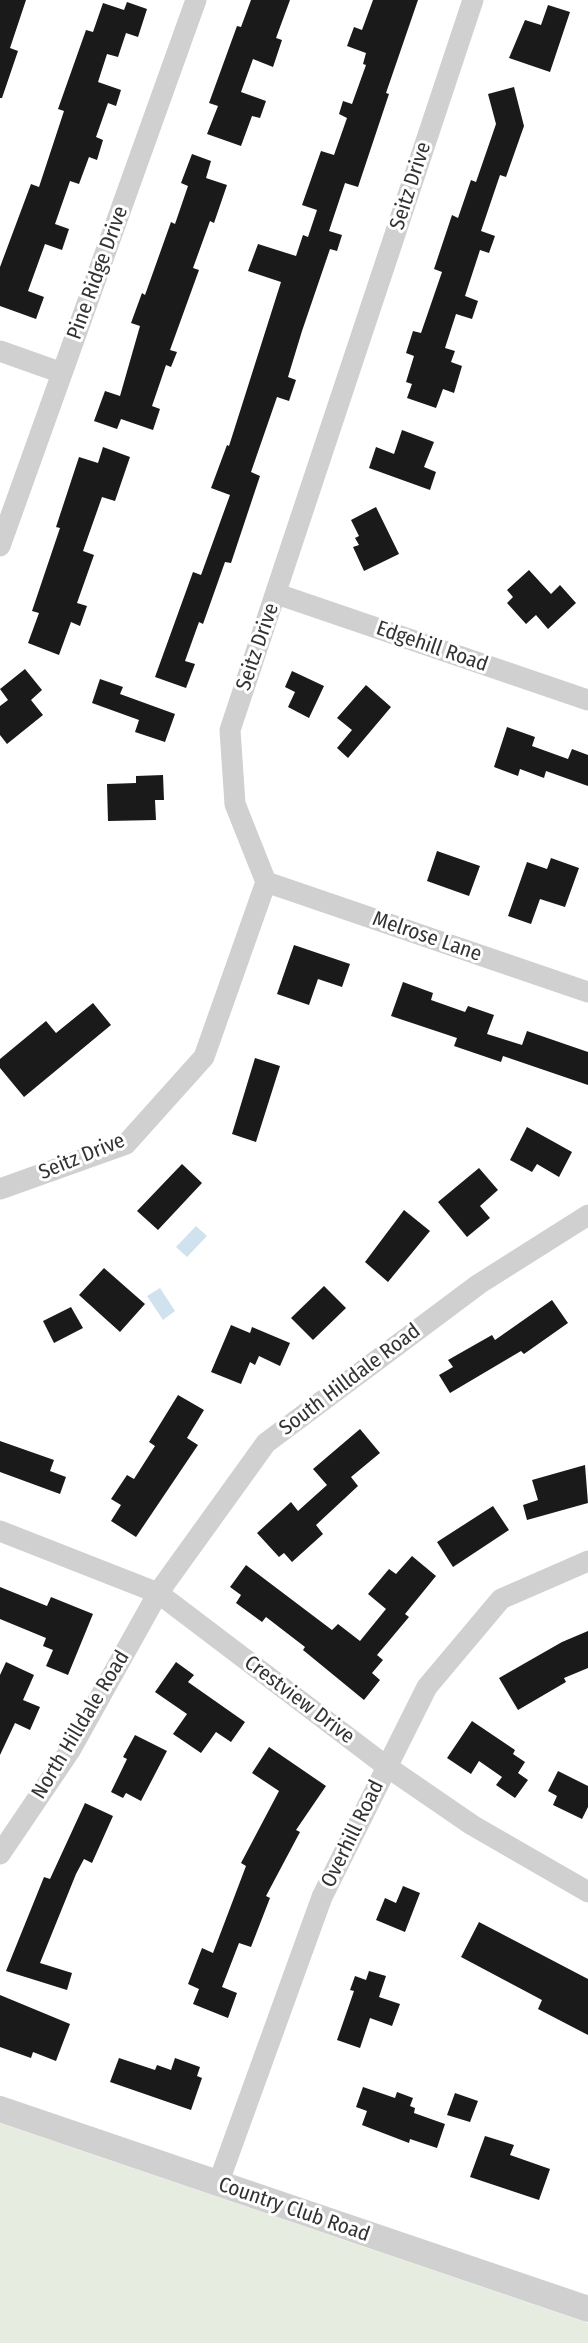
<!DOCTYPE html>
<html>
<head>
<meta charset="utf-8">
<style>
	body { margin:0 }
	canvas { display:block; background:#fff }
</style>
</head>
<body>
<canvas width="588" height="2343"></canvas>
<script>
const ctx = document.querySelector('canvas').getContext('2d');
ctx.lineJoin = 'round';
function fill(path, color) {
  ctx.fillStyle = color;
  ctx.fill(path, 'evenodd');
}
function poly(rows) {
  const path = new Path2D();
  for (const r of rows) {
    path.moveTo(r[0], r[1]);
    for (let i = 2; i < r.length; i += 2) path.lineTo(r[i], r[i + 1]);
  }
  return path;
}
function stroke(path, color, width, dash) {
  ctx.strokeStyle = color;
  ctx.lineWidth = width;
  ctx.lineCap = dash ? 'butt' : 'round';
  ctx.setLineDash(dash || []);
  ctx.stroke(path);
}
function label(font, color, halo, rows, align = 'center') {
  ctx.font = font + ' "Fira Sans Condensed",sans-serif';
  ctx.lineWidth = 6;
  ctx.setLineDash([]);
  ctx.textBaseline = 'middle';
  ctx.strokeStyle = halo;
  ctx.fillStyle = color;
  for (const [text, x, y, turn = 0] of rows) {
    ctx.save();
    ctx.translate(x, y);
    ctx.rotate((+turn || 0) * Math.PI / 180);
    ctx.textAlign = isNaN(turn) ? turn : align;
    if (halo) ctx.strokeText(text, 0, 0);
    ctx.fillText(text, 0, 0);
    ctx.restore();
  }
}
const green = poly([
	[0,2123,588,2323,588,2343,0,2343]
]);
const water = poly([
	[196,1226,207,1236,187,1257,176,1247],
	[160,1288,175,1311,163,1320,147,1296]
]);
const building = poly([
	[0,0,26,0,10,48,18,51,2,98,0,98],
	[251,0,290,0,276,38,282,40,273,67,253,59,241,92,266,101,260,118,252,116,241,146,207,134,218,106,209,103,237,26,241,27],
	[373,0,418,0,386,93,389,94,358,187,345,183,329,231,342,235,337,251,330,249,302,331,288,377,296,380,289,401,277,397,251,472,260,476,231,563,225,562,203,624,199,622,185,661,195,664,186,688,155,677,193,572,201,575,230,495,211,488,227,445,229,446,281,282,248,271,258,244,296,256,303,235,308,237,317,210,302,205,321,151,334,155,347,118,339,114,343,101,352,104,366,65,363,64,366,53,347,46,354,27,362,30],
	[127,2,147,9,138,37,126,33,118,57,107,54,98,82,121,90,116,106,108,103,96,137,103,140,97,160,89,157,79,184,70,181,55,224,69,229,62,250,45,244,28,291,44,297,36,319,0,306,0,267,31,184,39,187,64,111,58,109,86,30,93,32,103,3,124,10],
	[548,5,570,12,550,72,509,58,525,20,541,25],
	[514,87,524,126,506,177,500,175,481,231,495,236,489,253,480,250,465,296,478,301,472,319,456,314,445,348,455,351,451,362,462,366,454,393,443,389,436,408,407,398,412,384,406,382,414,356,406,353,413,331,421,333,442,272,434,269,452,215,458,218,471,180,476,182,496,124,488,94],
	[192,154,211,161,206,178,227,185,214,223,210,221,193,268,199,270,170,350,177,352,171,367,166,365,152,406,160,409,153,430,121,419,117,429,94,421,105,391,120,396,140,326,131,323,142,293,145,295,171,222,175,224,188,186,181,183],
	[402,430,434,442,424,467,436,472,430,490,369,468,376,447,394,454],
	[103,447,130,457,115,501,102,497,83,551,94,555,77,603,87,606,80,626,71,622,59,655,28,643,39,613,32,611,60,528,56,527,79,457,98,463],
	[376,507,399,554,364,571,353,547,359,545,355,538,359,536,351,520],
	[529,570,551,594,560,585,576,603,548,629,536,615,526,624,507,603,513,597,507,590],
	[25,669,42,690,31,700,43,715,7,744,0,735,0,706,8,700,0,689],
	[292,671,324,686,309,718,288,707,295,692,285,687],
	[100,679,123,687,120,694,175,714,165,742,135,732,139,720,92,703],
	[366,685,391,707,348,758,337,748,352,730,337,718],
	[507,727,535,737,532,746,568,759,572,749,588,755,588,786,546,771,544,778,520,769,518,776,494,767],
	[163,775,164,800,155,800,156,820,108,821,107,784,136,783,136,776],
	[437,851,480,866,469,896,427,881],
	[551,858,579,868,565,907,540,899,531,924,508,916,527,862,547,869],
	[294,945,350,964,342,987,318,979,309,1005,277,994],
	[403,982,433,993,431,1000,465,1012,468,1006,494,1015,487,1034,522,1045,527,1031,588,1052,588,1085,503,1056,501,1062,454,1046,457,1038,391,1016],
	[93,1003,111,1025,24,1097,0,1068,0,1059,46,1021,56,1033],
	[255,1058,280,1066,256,1142,232,1134],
	[527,1127,572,1152,559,1177,537,1164,532,1172,510,1160],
	[182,1164,202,1183,158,1230,137,1211],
	[479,1168,498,1190,480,1206,490,1218,467,1237,438,1202],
	[404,1210,430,1231,388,1282,365,1262],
	[104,1268,145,1304,120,1332,79,1295],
	[324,1286,346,1308,313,1340,291,1318],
	[552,1300,568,1323,524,1354,521,1351,450,1393,439,1375,453,1367,448,1360,492,1335,495,1340],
	[71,1307,83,1328,54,1343,43,1321],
	[231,1325,250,1333,252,1327,290,1343,280,1366,259,1356,255,1365,250,1362,241,1384,211,1372],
	[178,1395,204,1410,187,1438,198,1445,136,1537,111,1521,121,1505,111,1499,127,1475,134,1479,155,1446,149,1442],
	[360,1429,380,1453,351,1477,358,1486,316,1525,323,1534,292,1562,284,1553,279,1557,257,1533,291,1502,298,1511,327,1485,313,1469],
	[0,1441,54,1460,50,1471,66,1477,60,1494,0,1472],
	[585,1465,588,1503,527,1520,523,1505,538,1500,532,1480],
	[493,1506,509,1530,453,1567,437,1542],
	[412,1556,436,1576,405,1614,409,1617,377,1655,383,1660,372,1673,380,1680,364,1700,303,1650,305,1647,266,1617,262,1622,236,1603,241,1595,230,1587,246,1565,332,1630,338,1624,360,1641,386,1609,368,1594,389,1569,396,1574],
	[0,1587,47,1606,51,1597,93,1614,68,1675,46,1666,53,1650,43,1646,46,1638,0,1619],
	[588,1631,588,1668,564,1678,566,1682,518,1710,499,1678,562,1642],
	[6,1662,34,1675,23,1700,40,1707,30,1730,15,1723,0,1755,0,1675],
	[176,1662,194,1675,188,1682,245,1722,231,1742,216,1732,201,1753,173,1734,187,1714,155,1692],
	[472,1721,515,1750,513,1754,525,1762,518,1773,528,1780,515,1798,496,1785,502,1777,479,1761,471,1774,447,1758],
	[135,1735,167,1751,141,1801,126,1793,123,1798,111,1792,127,1759,123,1757],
	[269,1747,326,1786,296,1830,300,1832,266,1896,270,1898,251,1947,239,1943,222,1987,237,1993,228,2018,193,2004,199,1989,188,1984,202,1948,213,1953,246,1866,241,1863,279,1791,252,1773],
	[558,1771,588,1786,588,1807,582,1819,553,1805,557,1796,548,1791],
	[85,1803,113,1816,92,1863,84,1859,76,1874,40,1963,72,1973,67,1990,6,1971,44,1877,50,1879],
	[403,1886,420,1893,405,1932,376,1920,385,1898,396,1903],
	[479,1922,588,1979,588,2035,538,2009,542,2000,461,1957],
	[369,1971,386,1976,379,1997,400,2004,392,2026,370,2018,360,2048,337,2040,354,1991,350,1990,355,1976,366,1980],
	[0,1995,70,2024,56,2061,33,2052,31,2058,0,2047],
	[119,2058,155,2070,157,2065,171,2070,175,2058,200,2067,197,2076,202,2078,191,2110,110,2082],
	[363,2087,395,2098,397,2092,413,2098,410,2106,415,2108,414,2113,445,2124,437,2148,410,2139,409,2143,362,2125,367,2111,356,2107],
	[455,2093,478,2101,470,2122,447,2115],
	[485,2136,514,2145,510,2155,550,2169,539,2200,470,2177]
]);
const minor = poly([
	[0,351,62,373],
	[0,546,196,0],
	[277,594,588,700],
	[266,882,588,992],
	[0,1189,126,1144,204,1057,266,882,235,804,230,730,473,0],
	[0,1531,158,1593,386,1766,472,1825,588,1892],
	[0,1854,71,1749,158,1593,266,1443,479,1284,588,1215],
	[218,2184,322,1897,427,1687,501,1599,588,1561]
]);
const tertiary = poly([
	[0,2109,588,2309]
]);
const streetNames = [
	["Seitz Drive",411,186,-72],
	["Pine Ridge Drive",98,273,-70],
	["Seitz Drive",258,647,-71],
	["Edgehill Road",432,647,19],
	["Melrose Lane",427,937,19],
	["Seitz Drive",82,1157,-22],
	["South Hilldale Road",350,1380,-37],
	["Crestview Drive",299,1700,37],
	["North Hilldale Road",81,1725,-59],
	["Overhill Road",353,1834,-64],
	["Country Club Road",294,2210,19]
];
fill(green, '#e6ecdf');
fill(water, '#cfe2ee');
fill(building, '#1a1a1a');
stroke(minor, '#d0d0d0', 21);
stroke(tertiary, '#d0d0d0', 26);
label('21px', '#333', '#fff', streetNames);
</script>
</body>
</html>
